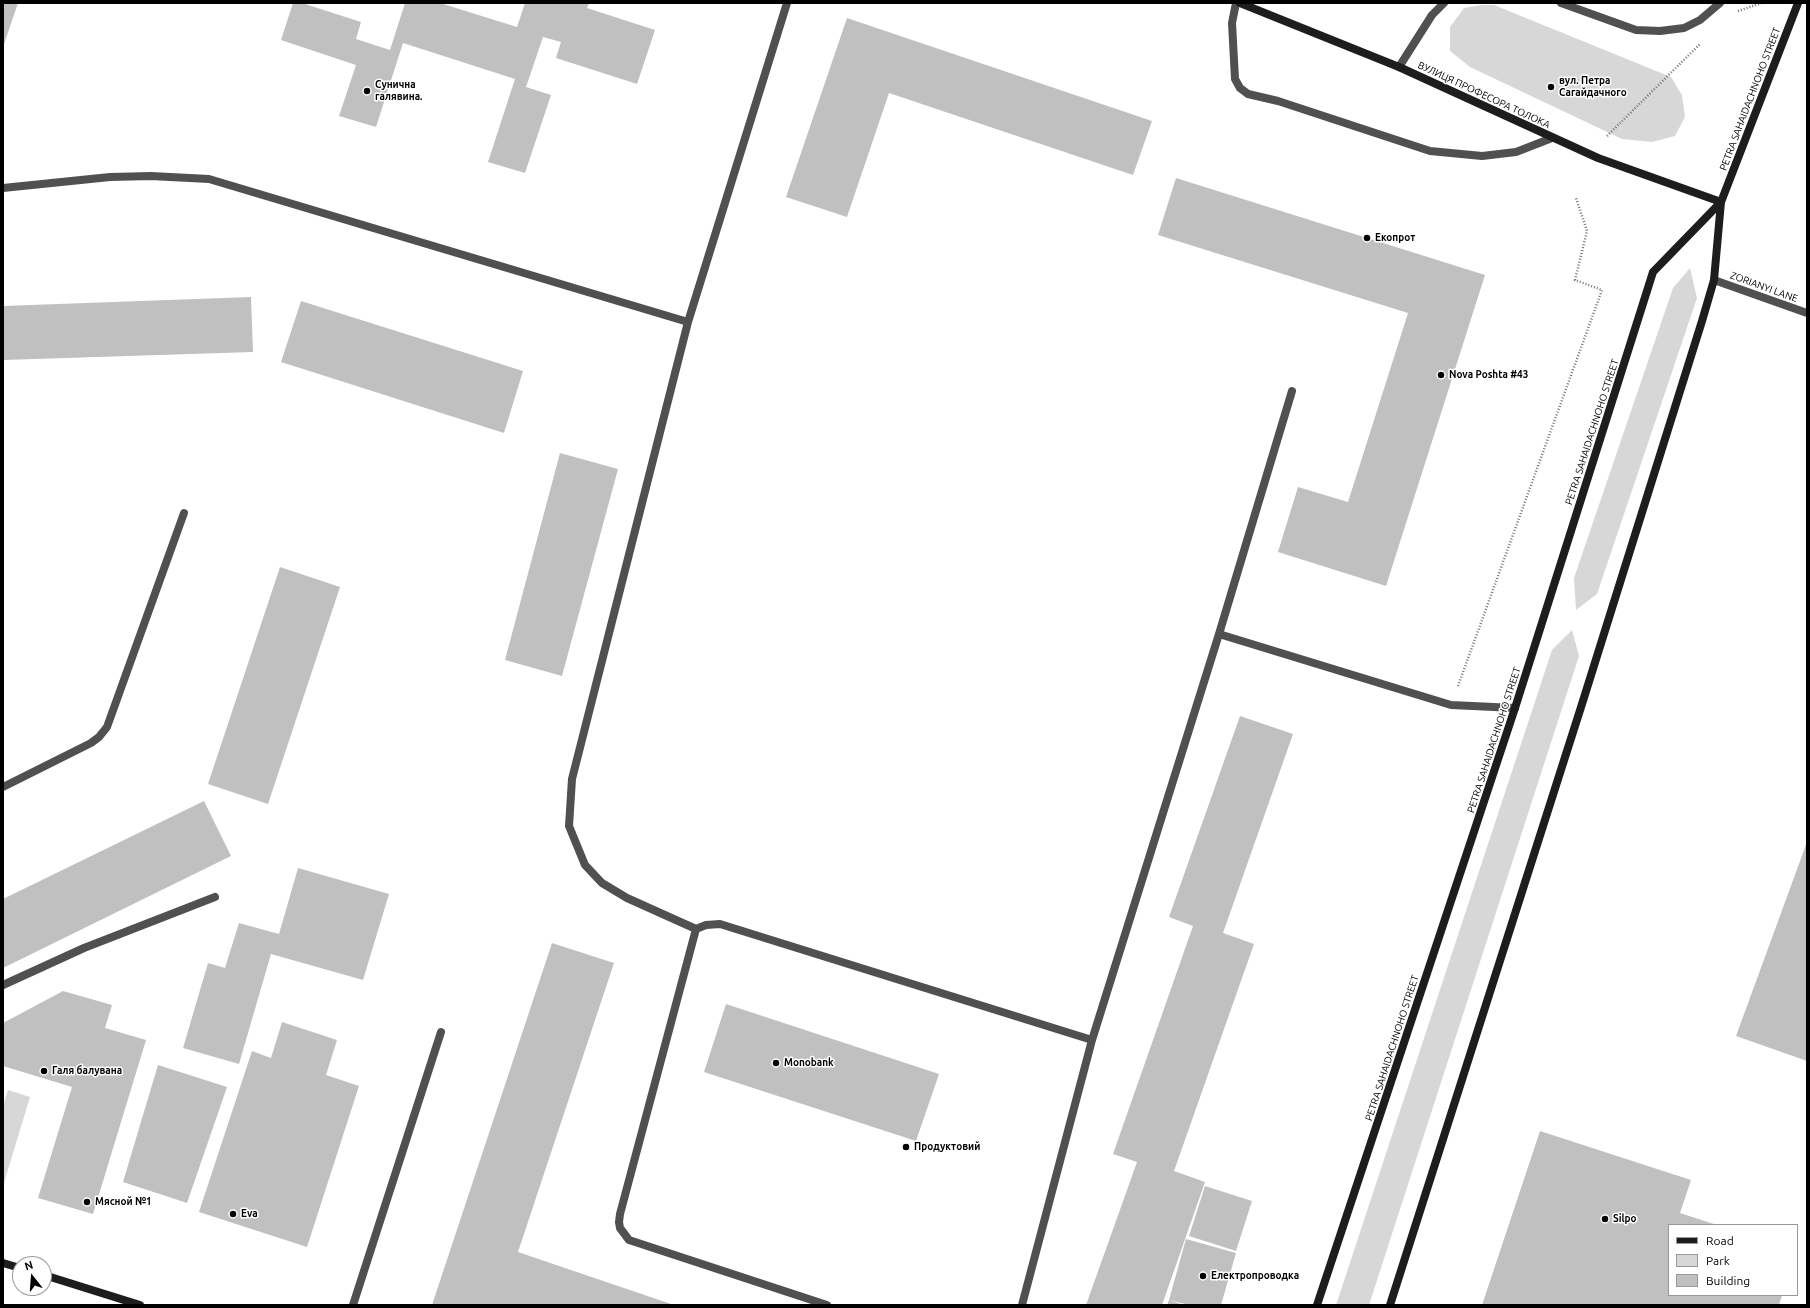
<!DOCTYPE html>
<html>
<head>
<meta charset="utf-8">
<style>
	body { margin:0 }
	#map { position:relative; width:1810px; height:1308px; overflow:hidden; background:#fff; font-family:Ubuntu,sans-serif }
	canvas { display:block }
	.frame { position:absolute; inset:0; border:4px solid #000; pointer-events:none }
	.legend { position:absolute; left:1668px; top:1224px; width:130px; height:72px; box-sizing:border-box; background:#fff; border:1px solid #999; margin:0; padding:5px 7px; list-style:none; font-size:12px; color:#000 }
	.legend li { display:flex; align-items:center; gap:8px; height:20px }
	.legend b { width:20px; border:1px solid #999 }
	.north { position:absolute; left:12px; top:1256px; width:40px; height:40px; box-sizing:border-box; background:#fff; border:1px solid #999; border-radius:50%; rotate:343deg; font-size:11px; font-weight:700; line-height:16px; text-align:center; color:#000 }
	.north::after { content:''; display:block; margin:auto; width:14px; height:18px; background:#000; clip-path:polygon(50% 0,100% 100%,50% 72%,0 100%) }
</style>
</head>
<body>
<div id="map">
<canvas width="1810" height="1308"></canvas>
<div class="frame"></div>
<ul class="legend">
<li><b style="height:5px;background:#1d1d1d"></b>Road</li>
<li><b style="height:11px;background:#d7d7d7"></b>Park</li>
<li><b style="height:11px;background:#c0c0c0"></b>Building</li>
</ul>
<div class="north">N</div>
</div>
<script>
const ctx = document.querySelector('canvas').getContext('2d');
ctx.lineJoin = 'round';
function fill(path, color) {
  ctx.fillStyle = color;
  ctx.fill(path, 'evenodd');
}
function poly(rows) {
  const path = new Path2D();
  for (const r of rows) {
    path.moveTo(r[0], r[1]);
    for (let i = 2; i < r.length; i += 2) path.lineTo(r[i], r[i + 1]);
  }
  return path;
}
function stroke(path, color, width, dash) {
  ctx.strokeStyle = color;
  ctx.lineWidth = width;
  ctx.lineCap = dash ? 'butt' : 'round';
  ctx.setLineDash(dash || []);
  ctx.stroke(path);
}
function label(font, color, halo, rows, align = 'center') {
  ctx.font = font + ' Ubuntu,sans-serif';
  ctx.lineWidth = 3;
  ctx.setLineDash([]);
  ctx.textBaseline = 'middle';
  ctx.strokeStyle = halo;
  ctx.fillStyle = color;
  for (const [text, x, y, turn = 0] of rows) {
    ctx.save();
    ctx.translate(x, y);
    ctx.rotate((+turn || 0) * Math.PI / 180);
    ctx.textAlign = isNaN(turn) ? turn : align;
    if (halo) ctx.strokeText(text, 0, 0);
    ctx.fillText(text, 0, 0);
    ctx.restore();
  }
}
const green = poly([
	[1481,5,1494,5,1671,77,1682,95,1685,117,1675,136,1652,142,1622,139,1470,67,1450,51,1450,27,1464,8],
	[1690,268,1697,298,1597,594,1576,610,1574,578,1673,288],
	[1572,630,1579,656,1369,1305,1336,1305,1552,650],
	[8,1090,30,1097,3,1186,3,1106]
]);
const building = poly([
	[3,3,18,3,3,47],
	[293,3,302,3,361,22,356,39,390,50,405,3,440,3,517,27,525,3,589,3,587,8,655,30,637,84,556,58,561,42,543,37,526,87,551,95,525,173,488,162,515,79,403,43,376,127,339,116,356,65,281,40],
	[847,18,1152,121,1133,175,889,93,847,217,786,197],
	[1176,178,1485,275,1386,586,1278,552,1298,487,1348,502,1408,313,1158,235],
	[251,297,253,352,3,360,3,306],
	[301,301,523,371,504,433,281,362],
	[560,453,618,469,562,676,505,660],
	[280,567,340,587,268,804,208,784],
	[1240,716,1293,734,1223,933,1254,944,1174,1171,1205,1182,1162,1305,1086,1305,1137,1162,1113,1154,1193,926,1169,917],
	[204,801,231,856,3,968,3,899],
	[1807,842,1807,1061,1736,1036],
	[298,868,389,894,363,980,271,954,239,1064,183,1048,208,963,225,968,239,923,279,934],
	[552,943,614,963,518,1252,674,1305,432,1305],
	[63,991,112,1005,105,1028,146,1040,93,1214,38,1198,72,1087,3,1066,3,1023],
	[726,1004,939,1074,916,1141,704,1072],
	[282,1022,337,1040,326,1075,359,1086,307,1247,199,1212,252,1051,271,1058],
	[158,1065,227,1087,187,1203,123,1182],
	[1540,1131,1691,1180,1680,1213,1717,1225,1669,1225,1669,1295,1782,1295,1779,1305,1482,1305],
	[1205,1186,1252,1201,1236,1251,1189,1236],
	[1186,1239,1236,1253,1221,1305,1189,1305,1169,1300],
	[1169,1300,1184,1305,1167,1305]
]);
const path = poly([
	[1738,11,1762,3],
	[1607,136,1700,44],
	[1458,686,1602,290,1575,280,1587,231,1576,198]
]);
const lane = poly([
	[787,3,688,322,572,779,569,826,585,865,602,883,627,898,696,929,706,925,720,924,1092,1040],
	[1236,3,1232,23,1235,79,1240,88,1248,94,1278,101,1430,151,1482,156,1516,152,1552,138],
	[1561,3,1636,30,1660,31,1684,28,1700,20,1720,3],
	[1399,67,1432,15,1444,3],
	[3,188,110,177,151,176,209,179,688,322],
	[1292,391,1219,634,1451,705,1515,708],
	[3,787,91,743,99,737,107,727,184,513],
	[696,929,620,1214,619,1222,620,1228,629,1240,827,1305],
	[3,985,84,948,215,897],
	[353,1305,441,1032],
	[1022,1305,1092,1040,1219,634]
]);
const street = poly([
	[1714,280,1807,313]
]);
const secondary = poly([
	[1240,3,1399,67,1598,158,1721,202],
	[3,1263,20,1268],
	[44,1275,140,1305],
	[1317,1305,1515,708,1653,272,1721,202],
	[1390,1305,1582,704,1702,321,1714,280,1721,202,1798,3]
]);
const markers = [
	[1551,87,4,"#000"],
	[367,91,4,"#000"],
	[1367,238,4,"#000"],
	[1441,375,4,"#000"],
	[776,1063,4,"#000"],
	[44,1071,4,"#000"],
	[906,1147,4,"#000"],
	[87,1202,4,"#000"],
	[233,1214,4,"#000"],
	[1605,1219,4,"#000"],
	[1203,1276,4,"#000"]
];
const poiNames = [
	["вул. Петра",1559,81],
	["Сагайдачного",1559,93],
	["Сунична",375,85],
	["галявина.",375,97],
	["Екопрот",1375,238],
	["Nova Poshta #43",1449,375],
	["Monobank",784,1063],
	["Галя балувана",52,1071],
	["Продуктовий",914,1147],
	["Мясной №1",95,1202],
	["Eva",241,1214],
	["Silpo",1613,1219],
	["Електропроводка",1211,1276]
];
const streetNames = [
	["ВУЛИЦЯ ПРОФЕСОРА ТОЛОКА",1484,95,25],
	["PETRA SAHAIDACHNOHO STREET",1750,99,-69],
	["ZORIANYI LANE",1764,287,20],
	["PETRA SAHAIDACHNOHO STREET",1592,432,-72],
	["PETRA SAHAIDACHNOHO STREET",1494,740,-72],
	["PETRA SAHAIDACHNOHO STREET",1392,1048,-72]
];
fill(green, '#d7d7d7');
fill(building, '#c0c0c0');
stroke(path, '#727272', 2.5, [1, 2]);
stroke(lane, '#505050', 8);
stroke(street, '#505050', 8);
stroke(secondary, '#1d1d1d', 8);
for (const [x, y, r, color] of markers) {
  const dot = new Path2D();
  dot.arc(x, y, r, 0, 2 * Math.PI);
  ctx.fillStyle = color;
  ctx.fill(dot);
  stroke(dot, '#fff', 1.5);
}
label('bold 10px', '#000', '#fff', poiNames, 'left');
label('10px', '#000', '#fff', streetNames);
</script>
</body>
</html>
